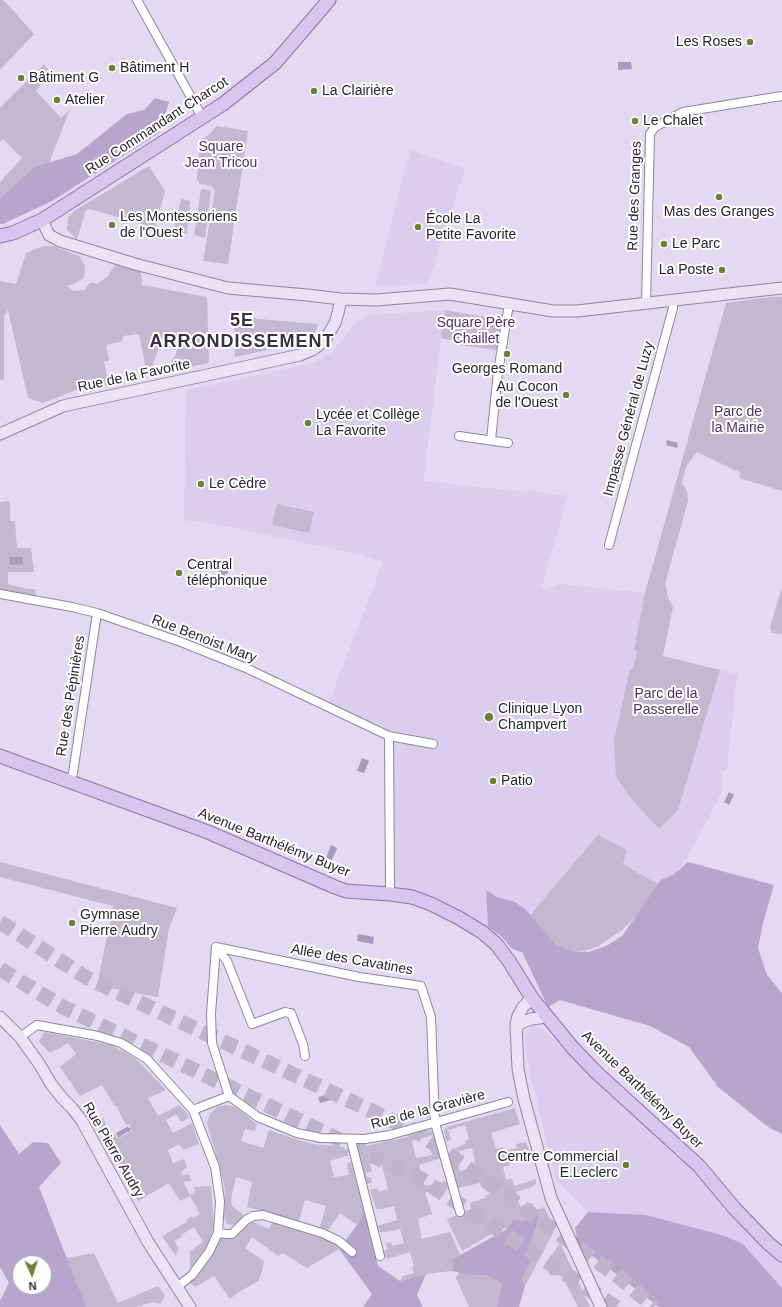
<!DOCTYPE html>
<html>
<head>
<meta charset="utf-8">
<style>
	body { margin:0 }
	#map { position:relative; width:782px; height:1307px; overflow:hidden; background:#e4d9f3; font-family:Helvetica,sans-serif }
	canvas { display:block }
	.north { position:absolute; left:12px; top:1255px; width:40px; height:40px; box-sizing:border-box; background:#fff; border:1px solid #a9a7ab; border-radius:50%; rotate:177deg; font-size:11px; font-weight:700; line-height:16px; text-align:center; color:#28242e }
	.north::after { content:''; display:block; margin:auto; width:14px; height:18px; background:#698234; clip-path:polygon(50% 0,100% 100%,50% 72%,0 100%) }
</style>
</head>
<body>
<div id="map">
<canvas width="782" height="1307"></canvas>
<div class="north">N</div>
</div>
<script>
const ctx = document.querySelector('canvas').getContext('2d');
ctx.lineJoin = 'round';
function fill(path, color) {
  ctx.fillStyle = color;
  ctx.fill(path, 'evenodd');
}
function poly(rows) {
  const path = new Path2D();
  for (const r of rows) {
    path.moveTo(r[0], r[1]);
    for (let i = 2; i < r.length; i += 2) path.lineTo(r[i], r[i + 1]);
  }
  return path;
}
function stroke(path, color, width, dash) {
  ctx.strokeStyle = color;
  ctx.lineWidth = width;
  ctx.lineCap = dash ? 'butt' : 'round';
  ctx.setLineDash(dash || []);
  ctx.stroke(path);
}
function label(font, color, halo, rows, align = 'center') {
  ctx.font = font + ' Helvetica,sans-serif';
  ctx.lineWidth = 4;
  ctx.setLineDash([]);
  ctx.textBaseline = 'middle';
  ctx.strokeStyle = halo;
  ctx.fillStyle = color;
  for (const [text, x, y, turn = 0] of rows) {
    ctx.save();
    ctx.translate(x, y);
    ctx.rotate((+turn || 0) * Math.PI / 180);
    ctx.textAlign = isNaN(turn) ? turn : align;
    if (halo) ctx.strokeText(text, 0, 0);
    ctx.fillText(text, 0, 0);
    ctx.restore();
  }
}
const built = poly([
	[410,150,465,168,428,284,375,286],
	[445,310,423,481,526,492,526,490,568,496,541,589,547,589,560,584,645,593,634,650,637,650,633,669,630,670,614,740,654,823,659,829,681,799,720,670,737,674,727,770,721,771,723,788,718,800,688,857,665,888,623,864,516,932,509,946,485,926,463,912,421,893,394,888,392,748,397,743,432,749,433,739,389,731,329,702,383,562,362,555,220,525,184,520,186,390,272,372,288,369,317,361,332,352,354,324,368,315],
	[533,1025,542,1029,689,1166,716,1197,764,1247,782,1263,782,1288,743,1244,646,1215,587,1212,556,1180,527,1061,525,1037,528,1030]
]);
const green = poly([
	[0,0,3,0,9,6,34,34,0,70],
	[44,64,50,72,36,91,61,118,70,109,49,163,35,168,0,198,0,182,22,158,3,139,0,142,0,108],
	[216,126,248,131,228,264,203,261,215,191,212,186,200,184,197,179,200,141,212,132],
	[149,166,165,191,155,228,90,209,86,210,77,239,67,230,68,218,74,211],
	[201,189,211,190,205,238,194,235],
	[181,199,190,201,187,234,174,230],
	[43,246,54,246,79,256,85,266,84,278,76,283,67,286,73,291,84,290,91,282,97,284,108,276,115,265,141,271,142,285,207,297,209,363,164,372,176,354,180,336,174,336,174,338,162,339,152,367,153,374,147,375,139,334,123,336,122,341,106,345,109,360,104,362,109,385,76,390,43,403,28,398,8,310,4,316,4,380,0,380,0,281,16,284,26,253],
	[771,297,782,297,782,491,739,478,741,473,697,452,687,465,684,474,682,483,687,491,688,501,666,580,666,587,668,598,673,607,663,656,720,670,678,810,659,829,630,797,616,777,614,740,630,669,633,669,637,651,634,650,645,593,726,303],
	[445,310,497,319,501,324,498,350,459,345,458,341,441,338],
	[234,317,318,324,314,335,299,343,235,357],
	[10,501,10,521,15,521,17,548,31,548,34,572,8,572,8,584,27,589,35,589,36,598,0,591,0,502],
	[277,504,314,512,309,533,272,525],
	[782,587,782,634,772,633,770,627],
	[598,835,627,850,623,864,665,888,622,930,597,947,584,951,522,952,513,949,509,946,516,932],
	[0,862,177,908,169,928,158,997,97,986,113,906,0,877],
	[44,1032,112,1045,135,1058,166,1090,148,1098,158,1116,179,1105,187,1113,189,1118,181,1122,176,1114,166,1120,173,1133,192,1123,199,1144,183,1150,179,1144,168,1150,173,1163,184,1159,187,1167,181,1172,183,1175,189,1174,191,1181,183,1182,190,1195,195,1194,194,1187,211,1186,214,1227,204,1253,190,1269,190,1251,203,1242,194,1227,181,1235,182,1236,174,1241,179,1248,176,1256,162,1236,187,1222,186,1220,192,1216,193,1218,200,1214,190,1196,180,1201,169,1183,138,1201,91,1113,95,1113,99,1120,103,1118,109,1132,111,1134,115,1134,117,1139,132,1131,130,1124,126,1125,117,1107,114,1105,102,1085,80,1096,60,1067,76,1054,68,1043,50,1053,39,1042],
	[227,1105,235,1107,257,1124,255,1131,245,1129,241,1141,263,1148,269,1130,295,1139,313,1144,344,1147,349,1156,345,1156,330,1161,334,1177,349,1175,347,1164,351,1162,364,1211,357,1225,340,1213,328,1230,320,1227,326,1206,305,1200,299,1221,247,1207,252,1182,236,1177,231,1199,232,1206,244,1215,239,1221,232,1225,227,1224,224,1216,225,1188,207,1123,210,1114,217,1107],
	[515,1108,520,1124,491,1133,496,1149,503,1147,504,1151,517,1148,516,1144,526,1142,529,1150,509,1156,510,1165,503,1167,506,1180,512,1178,514,1186,536,1179,536,1184,529,1188,516,1192,520,1206,532,1203,536,1210,544,1207,553,1225,553,1233,525,1286,522,1279,531,1261,531,1242,537,1225,539,1216,536,1211,524,1221,513,1219,507,1229,503,1227,462,1251,447,1219,471,1209,470,1203,485,1198,485,1196,493,1193,499,1189,497,1182,481,1186,480,1183,458,1188,451,1164,457,1162,460,1171,476,1167,472,1148,457,1152,455,1148,466,1144,465,1141,469,1139,465,1125,448,1130,451,1140,446,1141,444,1130,447,1127],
	[431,1130,433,1135,412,1141,416,1158,432,1155,430,1146,437,1142,441,1158,419,1165,425,1186,446,1181,448,1187,425,1193,432,1214,418,1219,422,1239,450,1232,460,1255,453,1259,452,1271,426,1274,400,1281,403,1276,414,1273,412,1268,414,1266,410,1252,387,1259,384,1251,388,1249,385,1243,391,1242,392,1246,404,1243,400,1229,388,1232,380,1232,377,1226,397,1220,394,1206,383,1209,376,1209,370,1190,377,1188,379,1192,388,1189,379,1154,368,1157,372,1171,366,1173,367,1177,371,1178,372,1182,367,1184,358,1150,361,1147,407,1137],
	[248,1221,253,1222,269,1229,273,1221,319,1234,342,1245,339,1249,307,1268,283,1253,278,1256,252,1237,245,1248,264,1261,262,1272,258,1281,239,1292,230,1299,214,1276,195,1287,190,1283,208,1261,219,1236,230,1237,239,1233],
	[560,1243,590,1307,578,1307,562,1276,549,1275,551,1256],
	[94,1253,118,1303,158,1286,165,1296,160,1304,153,1302,136,1307,85,1307,66,1258],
	[459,1272,470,1275,485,1275,502,1283,497,1307,469,1307,456,1278]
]);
const forest = poly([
	[155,98,169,102,159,133,52,201,3,224,0,224,0,198,35,167,77,154,127,114,144,110],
	[688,862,774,885,763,923,758,948,767,975,782,993,782,1134,768,1127,718,1087,689,1047,650,1026,560,1000,548,1007,522,952,513,949,501,936,488,927,486,890,497,897,515,902,525,909,556,945,571,951,589,952,608,945,622,936,661,880,673,875],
	[0,1125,19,1154,33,1142,48,1143,61,1163,39,1187,86,1307,0,1307,0,1301,9,1283,0,1267],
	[20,1263,44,1263,44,1287,20,1287],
	[364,1211,378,1266,400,1281,426,1274,417,1295,423,1307,363,1307,372,1294,339,1249,357,1225],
	[536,1211,539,1216,537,1225,531,1242,531,1261,522,1279,525,1286,519,1307,497,1307,502,1283,485,1275,470,1275,452,1271,453,1259,507,1229,513,1219,524,1221],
	[588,1212,646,1215,725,1236,743,1244,782,1288,782,1307,659,1307,578,1245,575,1228]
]);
const water = poly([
	[618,62,631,62,632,69,618,70],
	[667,440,678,443,677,448,666,445],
	[9,557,23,557,23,564,10,565],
	[220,566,229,570,227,574,225,574,223,582,216,580],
	[362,758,369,761,364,773,357,771],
	[729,792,734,795,729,805,724,802],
	[331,845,337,848,332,860,326,858],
	[358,934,374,937,373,944,357,941],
	[330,1094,331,1100,320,1103,318,1097],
	[127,1127,131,1128,130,1132,127,1132,118,1138,116,1133]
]);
const highwayTunnel = poly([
	[0,922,87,978,419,1133,619,1277,654,1307],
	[0,969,63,1007,421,1179,616,1307]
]);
const street = poly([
	[137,0,202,117],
	[646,303,650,134,655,127,683,112,782,96],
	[459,436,508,443],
	[491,440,498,372,509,304],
	[609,545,673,308,673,300],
	[0,594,72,607,97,613,181,642,246,668,389,736,390,894],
	[389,736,433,744],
	[70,781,73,773,97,613],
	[216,947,211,1014,212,1043,229,1096,258,1117,297,1133,321,1138,365,1139,390,1135,508,1102],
	[216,947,359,977,421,986,431,1017,435,1123,460,1212],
	[216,947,227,961,252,1024,285,1012,289,1013,291,1013,303,1044,305,1056],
	[20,1037,37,1025,98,1036,121,1043,147,1059,193,1110,215,1167,220,1201,218,1233,209,1252,192,1275,177,1287],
	[193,1110,229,1096],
	[351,1140,380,1256],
	[218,1233,227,1234,232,1234,246,1220,253,1216,263,1215,322,1233,339,1241,352,1252]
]);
const secondary = poly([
	[42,220,49,235,60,241,135,264,228,288,307,295,341,299,376,300,450,294,553,311,577,311,782,288],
	[0,434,63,406,300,355,314,349,325,340,335,323,338,313,341,299],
	[532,998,523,1007,518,1016,516,1024,518,1069,524,1099,551,1198,601,1307],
	[0,1017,20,1037,40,1065,51,1084,62,1098,72,1108,82,1121,148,1242,190,1307],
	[516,1031,518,1025,523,1022,531,1019,547,1017]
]);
const primary = poly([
	[0,236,13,233,42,220,223,104,275,63,329,0],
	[0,756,208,832,335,887,346,891,390,894,412,897,431,904,459,918,482,932,496,944,509,961,532,998,572,1047,596,1072,699,1166,735,1209,768,1243,782,1255]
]);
const markers = [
	[750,42,4,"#698234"],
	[112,68,4,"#698234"],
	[21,78,4,"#698234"],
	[314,91,4,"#698234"],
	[57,100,4,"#698234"],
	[635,121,4,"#698234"],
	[719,197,4,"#698234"],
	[112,225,4,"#698234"],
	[418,227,4,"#698234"],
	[664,244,4,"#698234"],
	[722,270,4,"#698234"],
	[507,354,4,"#698234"],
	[566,395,4,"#698234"],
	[308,423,4,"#698234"],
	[201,484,4,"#698234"],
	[179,573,4,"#698234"],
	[489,717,5,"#698234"],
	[493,781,4,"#698234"],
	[72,923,4,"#698234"],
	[626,1165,4,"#698234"]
];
const poiNames = [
	["Les Roses",742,42,"right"],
	["Bâtiment H",120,68],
	["Bâtiment G",29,78],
	["La Clairière",322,91],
	["Atelier",65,100],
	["Le Chalet",643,121],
	["Mas des Granges",719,212,"center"],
	["Les Montessoriens",120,217],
	["de l'Ouest",120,233],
	["École La",426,219],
	["Petite Favorite",426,235],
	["Le Parc",672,244],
	["La Poste",714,270,"right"],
	["Georges Romand",507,369,"center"],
	["Au Cocon",558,387,"right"],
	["de l'Ouest",558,403,"right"],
	["Lycée et Collège",316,415],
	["La Favorite",316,431],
	["Le Cèdre",209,484],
	["Central",187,565],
	["téléphonique",187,581],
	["Clinique Lyon",498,709],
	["Champvert",498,725],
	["Patio",501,781],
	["Gymnase",80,915],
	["Pierre Audry",80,931],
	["Centre Commercial",618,1157,"right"],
	["E.Leclerc",618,1173,"right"]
];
const streetNames = [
	["Rue Commandant Charcot",157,126,-33],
	["Rue des Granges",635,196,-88],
	["Rue de la Favorite",134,376,-12],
	["Impasse Général de Luzy",629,419,-75],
	["Rue Benoist Mary",204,639,21],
	["Rue des Pépinières",71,696,-81],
	["Avenue Barthélémy Buyer",274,843,22],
	["Allée des Cavatines",352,960,10],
	["Avenue Barthélémy Buyer",642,1090,44],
	["Rue de la Gravière",428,1110,-15],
	["Rue Pierre Audry",113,1150,60]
];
const parkNames = [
	["Square",221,147],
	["Jean Tricou",221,163],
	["Square Père",476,323],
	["Chaillet",476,339],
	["Parc de",738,412],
	["la Mairie",738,428],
	["Parc de la",666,694],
	["Passerelle",666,710]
];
const districtNames = [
	["5E",242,321],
	["ARRONDISSEMENT",242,342]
];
fill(built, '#dbcded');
fill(green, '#c2b8cf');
fill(forest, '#b6a6cc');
fill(water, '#a999bf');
stroke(highwayTunnel, '#beb5cc', 15, [15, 8]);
stroke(street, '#8f859d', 10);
stroke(secondary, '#8f859d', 13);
stroke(primary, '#8975a3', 15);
stroke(street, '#fff', 8);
stroke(secondary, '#ebe2f6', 11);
stroke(primary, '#d7c6ee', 13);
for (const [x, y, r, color] of markers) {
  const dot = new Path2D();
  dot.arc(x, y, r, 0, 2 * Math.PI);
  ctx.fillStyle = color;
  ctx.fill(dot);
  stroke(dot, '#fff', 1.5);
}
label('14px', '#28242e', '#fff', poiNames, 'left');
label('14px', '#28242e', '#fff', streetNames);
label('14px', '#493264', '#fff', parkNames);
ctx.letterSpacing = '1px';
label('bold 18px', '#383043', '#fff', districtNames);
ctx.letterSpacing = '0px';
</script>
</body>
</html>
